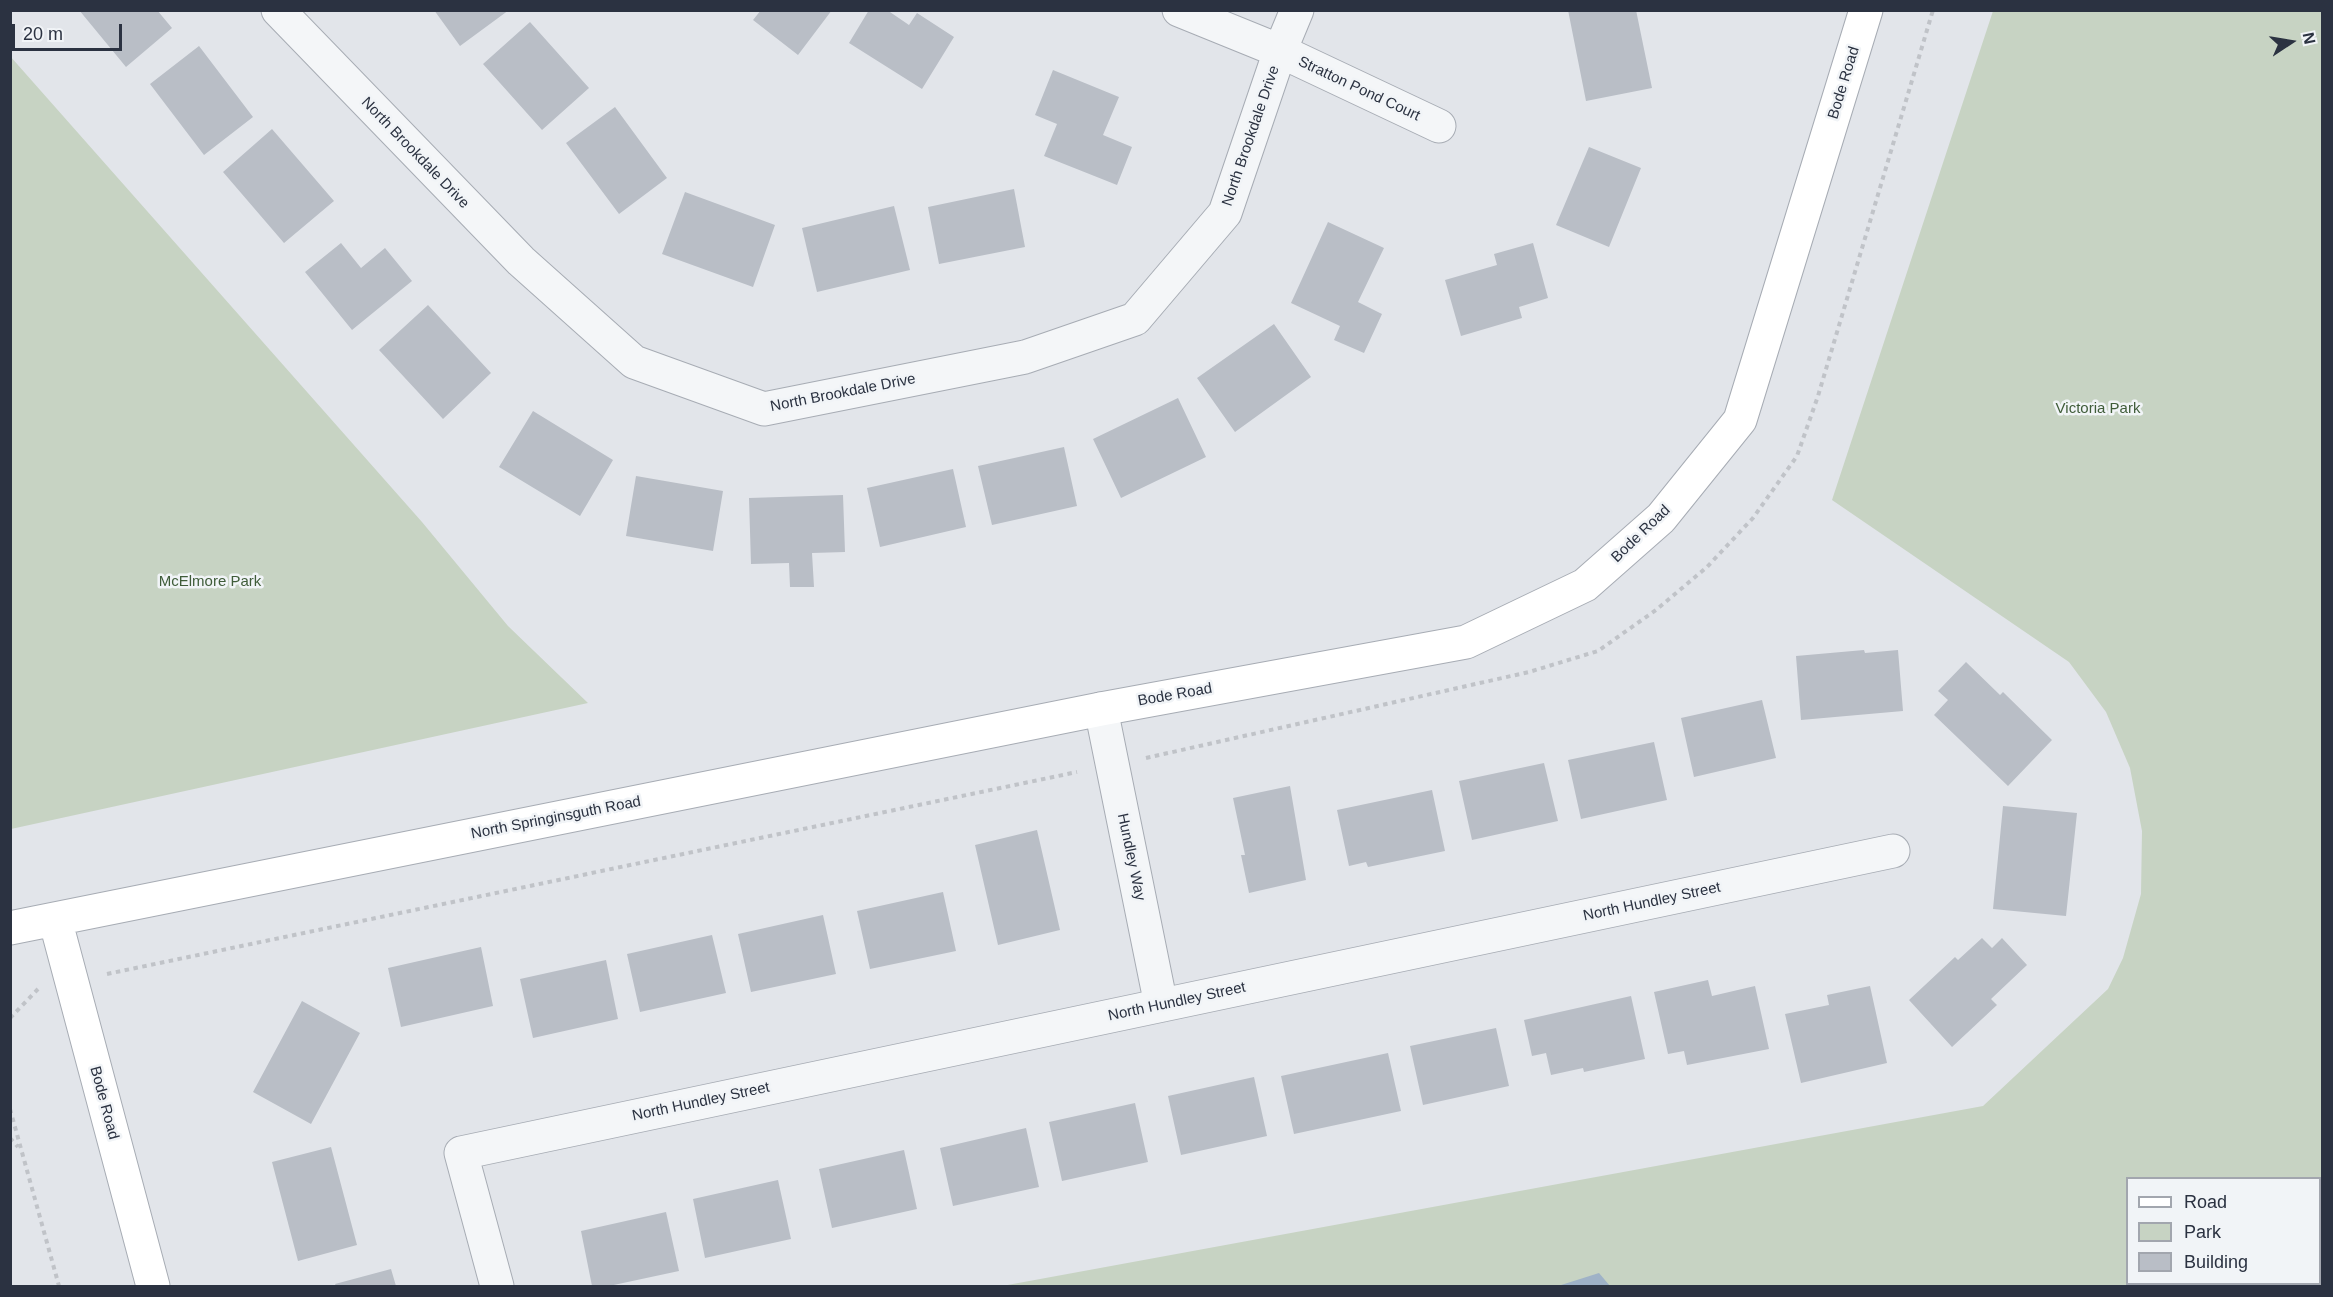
<!DOCTYPE html>
<html>
<head>
<meta charset="utf-8">
<style>
	body { margin:0 }
	#map { position:relative; width:2333px; height:1297px; overflow:hidden; background:#e2e5ea; font-family:Helvetica,sans-serif }
	canvas { display:block }
	.frame { position:absolute; inset:0; border:12px solid #2b3241; pointer-events:none }
	.legend { position:absolute; left:2126px; top:1177px; width:195px; height:108px; box-sizing:border-box; background:#f1f4f7; border:2px solid #a2a6ae; margin:0; padding:8px 10px; list-style:none; font-size:18px; color:#2b3241 }
	.legend li { display:flex; align-items:center; gap:12px; height:30px }
	.legend b { width:30px; border:2px solid #a2a6ae }
	.north { position:absolute; left:2261px; top:12px; width:60px; height:60px; -webkit-text-stroke:4px #f1f4f7; paint-order:stroke; rotate:78deg; font-size:16px; font-weight:700; line-height:24px; text-align:center; color:#2b3241 }
	.north::after { content:''; display:block; margin:auto; width:21px; height:27px; background:#2b3241; clip-path:polygon(50% 0,100% 100%,50% 72%,0 100%) }
	.scale { position:absolute; left:12px; top:24px; width:110px; height:27px; box-sizing:border-box; border:3px solid #2b3241; border-top:0; padding-left:8px; font-size:18px; line-height:21px; white-space:nowrap; color:#2b3241; -webkit-text-stroke:4px #f1f4f7; paint-order:stroke }
</style>
</head>
<body>
<div id="map">
<canvas width="2333" height="1297"></canvas>
<div class="frame"></div>
<ul class="legend">
<li><b style="height:8px;background:#fff"></b>Road</li>
<li><b style="height:16px;background:#c7d3c3"></b>Park</li>
<li><b style="height:16px;background:#b9bec6"></b>Building</li>
</ul>
<div class="north">N</div>
<div class="scale">20 m</div>
</div>
<script>
const ctx = document.querySelector('canvas').getContext('2d');
ctx.lineJoin = 'round';
function fill(path, color) {
  ctx.fillStyle = color;
  ctx.fill(path, 'evenodd');
}
function poly(rows) {
  const path = new Path2D();
  for (const r of rows) {
    path.moveTo(r[0], r[1]);
    for (let i = 2; i < r.length; i += 2) path.lineTo(r[i], r[i + 1]);
  }
  return path;
}
function stroke(path, color, width, dash) {
  ctx.strokeStyle = color;
  ctx.lineWidth = width;
  ctx.lineCap = dash ? 'butt' : 'round';
  ctx.setLineDash(dash || []);
  ctx.stroke(path);
}
function label(font, color, halo, rows, align = 'center') {
  ctx.font = font + ' Helvetica,sans-serif';
  ctx.lineWidth = 5;
  ctx.setLineDash([]);
  ctx.textBaseline = 'middle';
  ctx.strokeStyle = halo;
  ctx.fillStyle = color;
  for (const [text, x, y, turn = 0] of rows) {
    ctx.save();
    ctx.translate(x, y);
    ctx.rotate((+turn || 0) * Math.PI / 180);
    ctx.textAlign = isNaN(turn) ? turn : align;
    if (halo) ctx.strokeText(text, 0, 0);
    ctx.fillText(text, 0, 0);
    ctx.restore();
  }
}
const green = poly([
	[1993,11,2322,11,2322,1286,1002,1286,1983,1106,2108,989,2123,958,2141,894,2142,831,2130,768,2106,712,2069,662,1832,500],
	[2128,1178,2320,1178,2320,1284,2128,1284],
	[10,56,422,522,508,626,588,703,11,829]
]);
const water = poly([
	[1599,1273,1610,1286,1558,1286]
]);
const building = poly([
	[79,10,157,10,172,28,126,67],
	[434,10,509,10,460,46],
	[761,10,832,10,798,55,753,20],
	[869,10,887,10,909,25,917,13,954,37,922,89,849,43],
	[1568,10,1636,10,1652,88,1586,101],
	[530,22,589,88,542,130,483,64],
	[199,46,253,117,204,155,150,84],
	[1053,70,1119,97,1103,135,1132,147,1117,185,1044,156,1057,124,1035,115],
	[615,107,667,178,619,214,566,143],
	[272,129,334,201,284,243,223,172],
	[1589,147,1641,168,1609,247,1556,225],
	[1014,189,1025,247,939,264,928,207],
	[685,192,775,225,753,287,662,254],
	[894,206,910,270,817,292,802,228],
	[1328,222,1384,248,1358,302,1382,314,1364,353,1334,340,1340,326,1291,303],
	[341,243,361,268,385,248,412,281,352,330,305,272],
	[1533,243,1548,298,1519,307,1522,318,1461,336,1445,280,1497,265,1494,254],
	[428,305,491,373,443,419,379,350],
	[1274,324,1311,377,1235,432,1197,378],
	[1178,398,1206,457,1121,498,1093,439],
	[533,411,613,460,580,516,499,467],
	[1064,447,1077,506,992,525,978,466],
	[953,469,966,527,880,547,867,488],
	[636,476,723,491,713,551,626,536],
	[843,495,845,552,812,553,814,587,790,587,789,563,751,564,749,498],
	[1864,650,1865,653,1898,650,1903,711,1801,720,1796,656],
	[1966,662,2000,695,2003,692,2052,740,2008,786,1934,715,1948,700,1938,691],
	[1762,700,1776,758,1694,777,1681,718],
	[1654,742,1667,800,1581,819,1568,760],
	[1544,763,1558,821,1472,840,1459,781],
	[1290,786,1306,880,1249,893,1241,855,1245,855,1233,798],
	[1432,790,1445,851,1368,867,1366,862,1349,866,1337,810],
	[2003,806,2077,813,2066,916,1993,909],
	[1037,830,1060,930,998,945,975,845],
	[943,892,956,951,870,969,857,911],
	[823,915,836,974,751,992,738,934],
	[712,935,726,993,640,1012,627,954],
	[1982,938,1992,948,2002,938,2027,965,1991,999,1997,1005,1952,1047,1909,1000,1955,957,1958,960],
	[481,947,493,1006,401,1027,388,968],
	[606,960,618,1019,533,1038,520,979],
	[1708,980,1712,996,1755,986,1769,1049,1687,1065,1684,1051,1668,1054,1654,992],
	[1870,986,1887,1063,1801,1083,1785,1014,1829,1005,1827,995],
	[1631,996,1645,1059,1584,1072,1583,1068,1551,1075,1546,1053,1532,1056,1524,1020],
	[302,1001,360,1033,311,1124,253,1092],
	[1496,1028,1509,1086,1423,1105,1410,1046],
	[1388,1053,1401,1111,1294,1134,1281,1076],
	[1254,1077,1267,1136,1181,1155,1168,1096],
	[1135,1103,1148,1162,1062,1181,1049,1122],
	[1026,1128,1039,1187,953,1206,940,1148],
	[331,1147,357,1245,298,1261,272,1162],
	[904,1150,917,1209,832,1228,819,1169],
	[778,1180,791,1239,705,1258,693,1199],
	[666,1212,679,1271,609,1286,592,1286,581,1231],
	[391,1269,396,1286,336,1286,335,1284]
]);
const path = poly([
	[1146,758,1529,672,1598,651,1656,610,1707,567,1753,518,1797,456,1818,396,1933,10],
	[107,974,1077,772],
	[10,1018,38,989],
	[10,1109,59,1286],
	[10,1138,18,1147]
]);
const street = poly([
	[278,10,521,261,634,362,764,409,1025,357,1135,319,1225,213,1280,51,1297,10],
	[1179,10,1280,51,1439,126],
	[1101,709,1161,1005],
	[497,1286,461,1153,1893,851]
]);
const secondary = poly([
	[55,919,153,1286],
	[10,928,1101,709,1466,642,1585,585,1661,518,1740,420,1866,10]
]);
const streetNames = [
	["Bode Road",1844,83,-73],
	["Stratton Pond Court",1359,89,25],
	["North Brookdale Drive",1251,136,-71],
	["North Brookdale Drive",415,153,46],
	["North Brookdale Drive",843,393,-11],
	["Bode Road",1641,534,-44],
	["Bode Road",1175,695,-10],
	["North Springinsguth Road",556,818,-11],
	["Hundley Way",1131,857,78],
	["North Hundley Street",1652,902,-12],
	["North Hundley Street",1177,1002,-12],
	["North Hundley Street",701,1102,-12],
	["Bode Road",104,1103,75]
];
const parkNames = [
	["Victoria Park",2098,409],
	["McElmore Park",210,582]
];
fill(green, '#c7d3c3');
fill(water, '#9fb2c7');
fill(building, '#b9bec6');
stroke(street, '#a7acb4', 35);
stroke(secondary, '#a7acb4', 35);
stroke(path, '#c0c3c8', 4, [4.5, 4.5]);
stroke(street, '#f4f6f8', 33);
stroke(secondary, '#fff', 33);
label('15px', '#2b3241', '#f1f4f7', streetNames);
label('15px', '#3f5c39', '#f1f4f7', parkNames);
</script>
</body>
</html>
